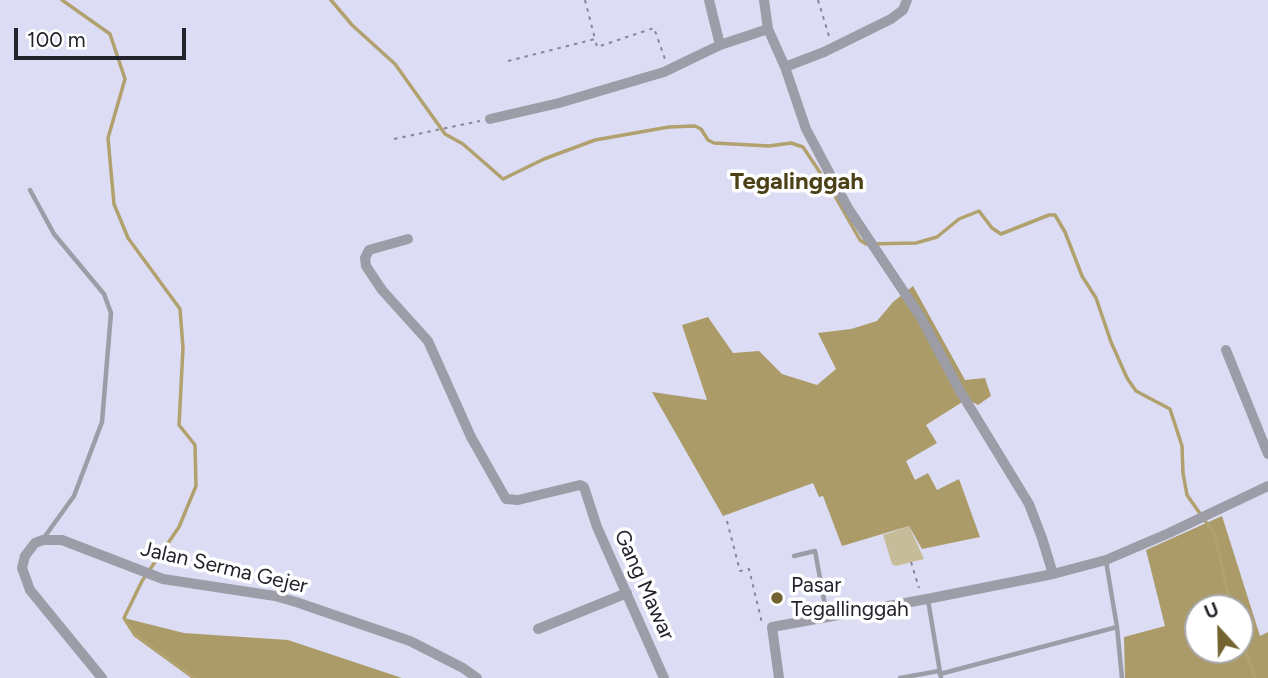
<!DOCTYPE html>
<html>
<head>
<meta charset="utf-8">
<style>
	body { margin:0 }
	#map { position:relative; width:1268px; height:678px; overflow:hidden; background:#dcddf4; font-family:Figtree,sans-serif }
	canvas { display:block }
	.north { position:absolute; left:1184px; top:594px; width:70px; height:70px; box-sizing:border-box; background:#fff; border:2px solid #a7a7ab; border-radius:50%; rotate:338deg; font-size:19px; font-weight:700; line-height:28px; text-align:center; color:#23232c }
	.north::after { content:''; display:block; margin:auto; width:24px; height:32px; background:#726330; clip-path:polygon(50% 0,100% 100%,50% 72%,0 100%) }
	.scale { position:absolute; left:14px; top:28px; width:172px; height:32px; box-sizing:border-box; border:4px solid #23232c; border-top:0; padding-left:9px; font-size:21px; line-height:24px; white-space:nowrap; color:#23232c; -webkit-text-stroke:5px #fff; paint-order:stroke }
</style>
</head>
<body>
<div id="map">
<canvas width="1268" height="678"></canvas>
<div class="north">U</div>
<div class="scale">100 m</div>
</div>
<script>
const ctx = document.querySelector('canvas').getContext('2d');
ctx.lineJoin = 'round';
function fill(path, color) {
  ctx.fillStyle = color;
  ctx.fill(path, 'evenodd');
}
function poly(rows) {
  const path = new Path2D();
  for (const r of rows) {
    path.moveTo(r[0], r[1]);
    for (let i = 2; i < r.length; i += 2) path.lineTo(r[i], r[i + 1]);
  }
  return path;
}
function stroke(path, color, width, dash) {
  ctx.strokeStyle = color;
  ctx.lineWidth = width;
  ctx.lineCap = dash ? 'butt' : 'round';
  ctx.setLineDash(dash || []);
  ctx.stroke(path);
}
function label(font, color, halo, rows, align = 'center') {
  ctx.font = font + ' Figtree,sans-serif';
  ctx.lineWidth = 7;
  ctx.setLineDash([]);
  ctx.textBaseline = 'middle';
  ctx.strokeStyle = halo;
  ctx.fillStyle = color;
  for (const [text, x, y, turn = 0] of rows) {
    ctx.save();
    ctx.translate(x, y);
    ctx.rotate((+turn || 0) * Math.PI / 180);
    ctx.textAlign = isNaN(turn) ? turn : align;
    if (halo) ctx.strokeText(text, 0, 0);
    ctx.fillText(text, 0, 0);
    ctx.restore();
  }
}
const green = poly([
	[909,526,924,559,896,566,892,564,883,535]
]);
const forest = poly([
	[913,286,965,380,985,378,991,396,978,405,967,399,926,425,937,443,906,461,915,480,928,473,937,490,959,479,980,537,922,549,909,526,842,546,823,496,819,497,813,483,723,516,652,392,707,400,682,325,708,317,733,353,759,351,782,374,817,385,836,369,818,333,851,329,877,321,893,302],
	[1222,516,1260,636,1268,632,1268,678,1125,678,1124,637,1165,626,1146,550],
	[1198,608,1240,608,1240,650,1198,650],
	[124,618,184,633,288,640,402,678,194,678,135,635]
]);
const stream = poly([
	[62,0,110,34,125,79,108,138,114,204,128,238,180,309,183,348,179,425,195,445,196,486,179,527,142,581,124,618,135,635,194,678],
	[331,0,352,25,395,64,445,134,463,144,503,179,544,159,595,140,669,127,695,126,701,129,708,140,714,143,769,146,791,143,803,147,831,189,860,240,866,244,916,243,937,237,959,219,979,211,992,228,1001,234,1049,215,1055,215,1065,232,1082,276,1096,298,1111,342,1127,378,1136,391,1170,409,1182,446,1183,473,1187,495,1215,535,1231,608],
	[1240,634,1255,678]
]);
const path = poly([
	[585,0,595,39],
	[818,0,829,36],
	[508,61,595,39,597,47,654,28,665,59],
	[394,139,480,121],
	[727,521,740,571,749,569,762,623],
	[911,562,919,588]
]);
const service = poly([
	[30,190,54,234,104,294,111,313,102,422,74,496,43,539],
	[794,556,815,551,827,616],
	[1106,561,1117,627,1122,678],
	[928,600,941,678],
	[940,674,1117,627],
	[900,678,939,671]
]);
const minor = poly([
	[709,0,720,45],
	[764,0,768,29],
	[907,0,903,10,891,19,824,52,785,67,806,129,848,208,920,316,960,391,1029,504,1042,538,1053,574],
	[490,119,559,103,664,72,720,45,768,29,785,67],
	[408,239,369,250,365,258,366,266,382,290,428,341,471,437,506,499,518,500,580,485,584,487,597,527,664,678],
	[1226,350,1268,454],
	[538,629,627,593],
	[102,678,30,590,22,568,25,556,35,543,43,540,62,540,163,579,275,596,296,602,410,641,463,668,477,678],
	[779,678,772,627,927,599,1053,574,1106,560,1169,533,1268,486]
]);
const markers = [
	[777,598,7,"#726330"]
];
const streetNames = [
	["Jalan Serma Gejer",224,568,13],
	["Gang Mawar",644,585,66]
];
const poiNames = [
	["Pasar",791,586],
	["Tegallinggah",791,610]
];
const quarterNames = [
	["Tegalinggah",797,182]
];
fill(green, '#c7bc99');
fill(forest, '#ab9b68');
stroke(stream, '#b1a16e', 3.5);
stroke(path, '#868797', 2, [3.5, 5]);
stroke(service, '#9c9da7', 4.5);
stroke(minor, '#9c9da7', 10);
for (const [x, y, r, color] of markers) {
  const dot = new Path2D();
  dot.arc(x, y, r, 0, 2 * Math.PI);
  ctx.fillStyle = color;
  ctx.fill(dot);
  stroke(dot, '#fff', 2.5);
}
label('21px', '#23232c', '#fff', streetNames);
label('21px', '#23232c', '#fff', poiNames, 'left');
label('bold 24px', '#4c4017', '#fff', quarterNames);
</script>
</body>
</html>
